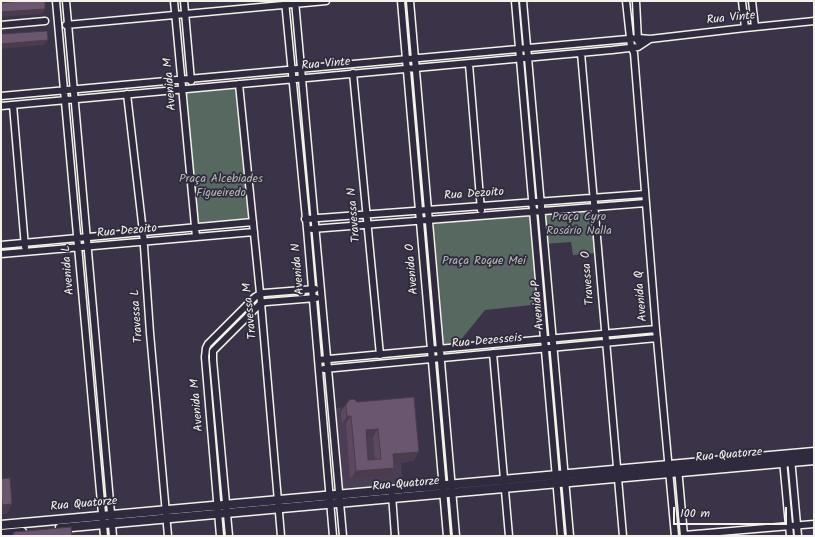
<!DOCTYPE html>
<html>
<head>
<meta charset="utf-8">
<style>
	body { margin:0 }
	#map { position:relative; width:815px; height:537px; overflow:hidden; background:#3b3347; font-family:Kalam,sans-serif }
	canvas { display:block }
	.frame { position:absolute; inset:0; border:2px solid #f4f1e8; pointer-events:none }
	.scale { position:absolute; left:673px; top:507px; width:114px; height:18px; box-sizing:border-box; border:2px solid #f4f1e8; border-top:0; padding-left:5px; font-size:12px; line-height:14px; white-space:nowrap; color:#f4f1e8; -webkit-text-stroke:3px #2f2a3d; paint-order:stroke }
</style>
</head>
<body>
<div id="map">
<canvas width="815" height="537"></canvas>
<div class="frame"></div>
<div class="scale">100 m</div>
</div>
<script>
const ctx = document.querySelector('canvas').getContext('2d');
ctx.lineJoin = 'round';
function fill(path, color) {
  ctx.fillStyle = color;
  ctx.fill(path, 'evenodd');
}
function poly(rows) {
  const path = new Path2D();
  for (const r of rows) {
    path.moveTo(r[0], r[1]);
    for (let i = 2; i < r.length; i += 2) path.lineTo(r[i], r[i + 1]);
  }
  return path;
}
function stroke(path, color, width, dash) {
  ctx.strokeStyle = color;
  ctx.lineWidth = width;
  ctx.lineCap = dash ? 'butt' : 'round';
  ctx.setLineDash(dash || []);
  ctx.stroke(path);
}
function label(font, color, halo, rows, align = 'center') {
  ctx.font = font + ' Kalam,sans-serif';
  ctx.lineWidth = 3.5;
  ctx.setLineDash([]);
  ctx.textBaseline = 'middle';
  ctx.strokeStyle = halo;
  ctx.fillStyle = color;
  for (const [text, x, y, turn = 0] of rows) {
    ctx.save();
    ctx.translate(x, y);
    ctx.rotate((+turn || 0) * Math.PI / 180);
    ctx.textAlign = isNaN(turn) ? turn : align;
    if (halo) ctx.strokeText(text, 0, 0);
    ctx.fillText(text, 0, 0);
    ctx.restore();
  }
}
const built = poly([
	[409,401,414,461,401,463,403,486,342,491,336,408]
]);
const green = poly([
	[240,84,253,222,195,227,182,89],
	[594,207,598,253,573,255,571,242,545,244,542,211],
	[532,211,541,304,485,310,455,347,440,349,429,219]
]);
const minor = poly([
	[56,1,104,536],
	[66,1,113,536],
	[174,1,196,237],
	[184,1,191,81],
	[285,1,307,229,333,536],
	[295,1,343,536],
	[401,1,447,536],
	[410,1,456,536],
	[515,1,561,536],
	[523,1,570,536],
	[626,1,631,47,634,53,656,329,675,536],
	[636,1,638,41],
	[742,1,745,28],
	[752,1,755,27],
	[1,25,45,21],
	[66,25,326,1],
	[581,53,623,536],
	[469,64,481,210],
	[353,73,380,355],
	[239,84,261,303,281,536],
	[127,94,143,232,150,333,168,536],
	[1,96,639,38,650,39,745,28,814,21],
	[13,105,25,247],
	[1,106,612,50,638,47,650,39],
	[305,219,645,194],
	[312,229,646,203],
	[1,245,253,222],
	[1,254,254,232],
	[493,353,509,536],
	[318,360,656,329],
	[324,369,657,338],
	[791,458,798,536],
	[783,460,790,536],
	[678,468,684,536],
	[392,495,395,536],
	[684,535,814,524],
	[220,536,205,357,206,348,208,344,255,297,260,294,264,293,315,289],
	[229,536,213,360,213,351,261,303,266,302,316,298]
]);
const tertiary = poly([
	[1,525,814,452],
	[60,528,814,460],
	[1,534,22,532]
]);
const wall = poly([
	[349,400,357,402,419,452,414,460,393,461,394,468,389,476,350,479,346,423,342,424,341,412],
	[367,437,373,437,375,460,368,460],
	[1,479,12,504,6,514,1,514],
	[14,532,14,536,11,536]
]);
const shadedWall = poly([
	[45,9,42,14,1,17,1,12],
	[48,40,44,45,1,49,1,44],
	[347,416,351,416,346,423,342,424],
	[378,429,373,437,361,438,366,430],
	[419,452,414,460,387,462,393,454],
	[394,468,389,476,350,479,356,471],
	[12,504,6,514,1,514,1,507,2,505]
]);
const building = poly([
	[21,1,45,1,45,9,1,12,1,3,21,1],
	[47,31,48,40,1,44,1,34,47,31],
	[414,397,419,452,393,454,394,468,356,471,351,416,347,416,346,405,349,400,354,399,357,402,414,397],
	[378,429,381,459,368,460,366,430,378,429],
	[10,478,12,504,2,505,2,500,1,500,1,479,10,478],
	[71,527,72,536,14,536,14,532,71,527]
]);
const streetNames = [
	["Rua Vinte",731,19,-6],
	["Rua Vinte",326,65,-5],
	["Avenida M",171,84,-95],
	["Rua Dezoito",474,195,-4],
	["Travessa N",355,215,-95],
	["Rua Dezoito",127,232,-5],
	["Avenida N",299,269,-95],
	["Avenida O",413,269,-95],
	["Avenida L",69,270,-95],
	["Travessa O",589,278,-95],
	["Avenida Q",642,296,-95],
	["Avenida P",539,305,-95],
	["Travessa M",251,311,-96],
	["Travessa L",138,316,-94],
	["Rua Dezesseis",487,342,-5],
	["Avenida M",198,405,-95],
	["Rua Quatorze",729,456,-5],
	["Rua Quatorze",406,485,-5],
	["Rua Quatorze",84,505,-5]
];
const parkNames = [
	["Praça Alcebiades",221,180],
	["Figueiredo",221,194],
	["Praça Cyro",579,218],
	["Rosário Nalla",579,232],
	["Praça Roque Mei",484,262]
];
fill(built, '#493e53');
fill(green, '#566860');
stroke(minor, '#f4f1e8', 9);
stroke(tertiary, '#f4f1e8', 11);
stroke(minor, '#2f2a3d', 6);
stroke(tertiary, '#2f2a3d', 8);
fill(wall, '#5b4a5f');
fill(shadedWall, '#4a3c4d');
fill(building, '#6a566e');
stroke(building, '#4a3c4d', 1);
label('12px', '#f4f1e8', '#2f2a3d', streetNames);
label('12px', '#b5bab2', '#2f2a3d', parkNames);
</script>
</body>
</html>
